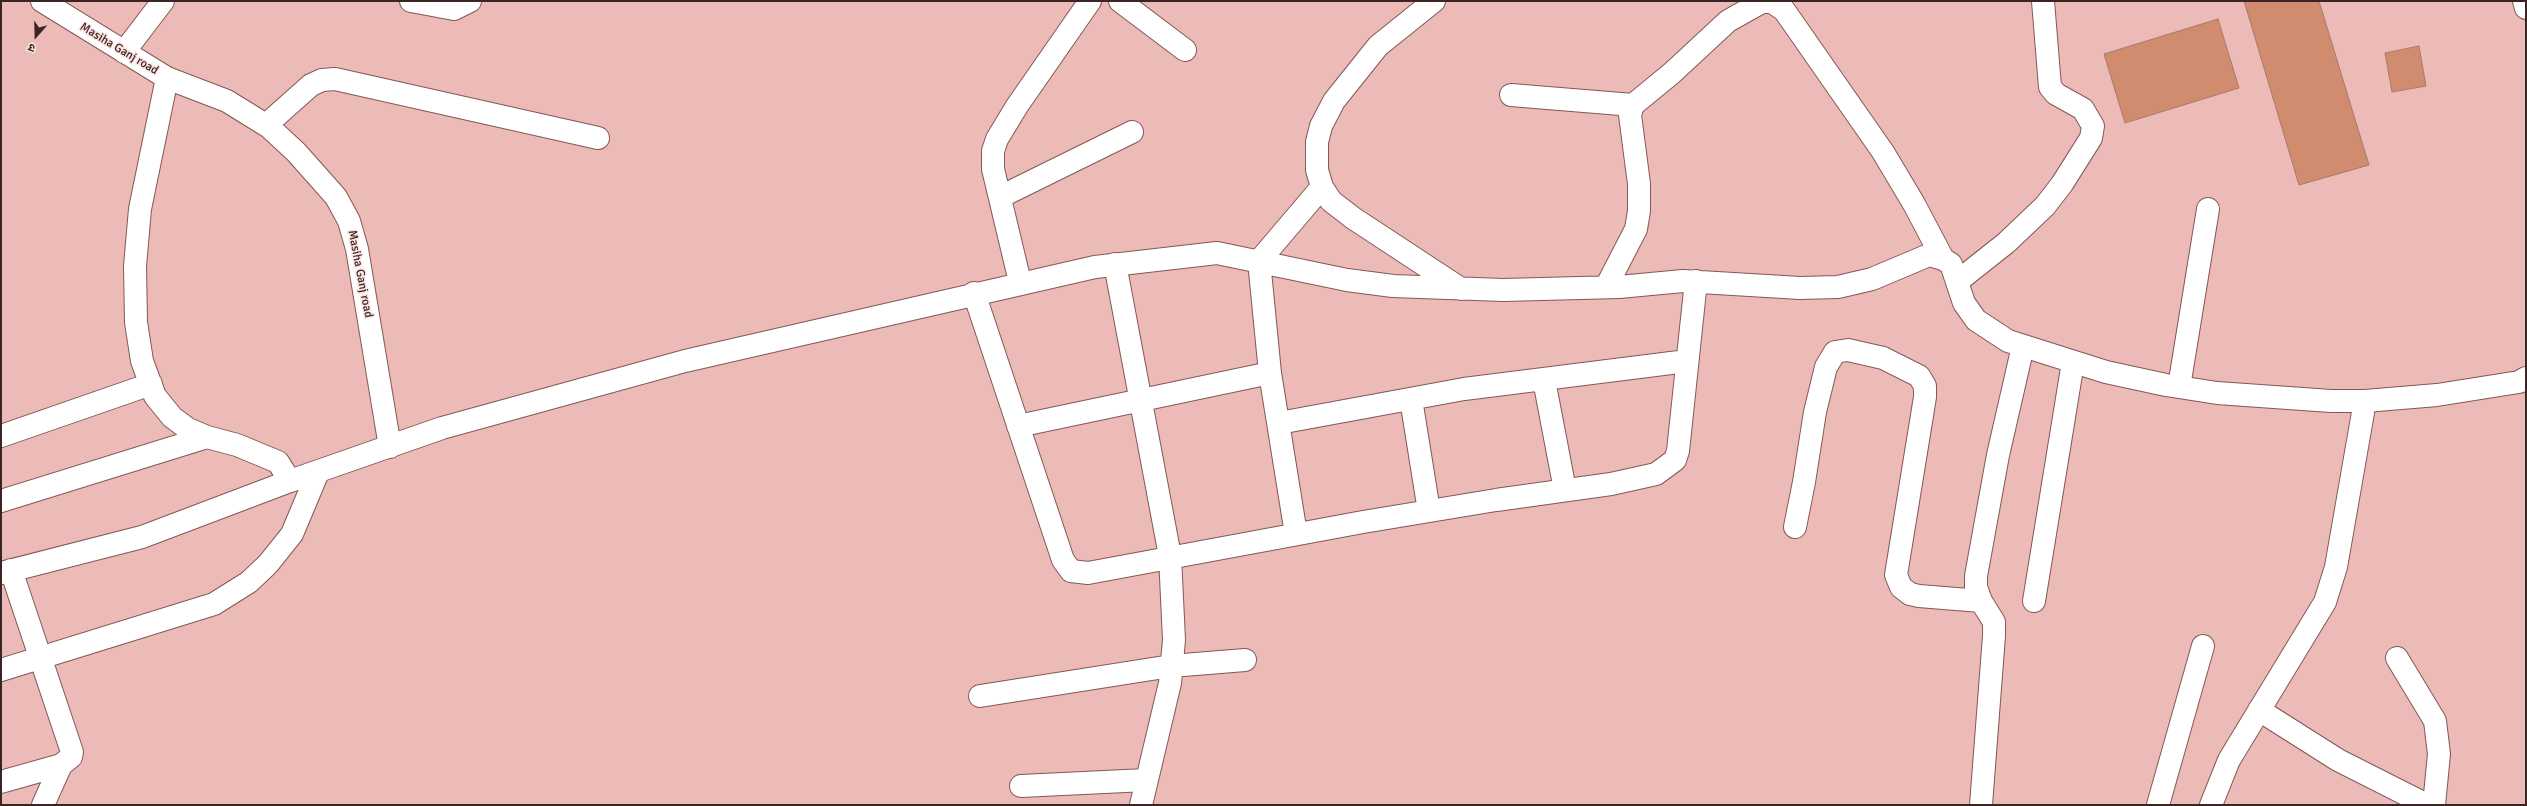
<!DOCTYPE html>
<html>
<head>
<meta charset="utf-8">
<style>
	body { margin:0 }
	#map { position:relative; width:2527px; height:806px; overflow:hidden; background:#ecbab7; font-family:Signika,"Noto Sans Devanagari",sans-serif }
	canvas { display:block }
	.frame { position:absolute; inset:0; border:2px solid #382524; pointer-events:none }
	.north { position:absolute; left:16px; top:16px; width:40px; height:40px; -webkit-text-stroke:3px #fce2e0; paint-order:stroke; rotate:200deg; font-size:11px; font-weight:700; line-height:16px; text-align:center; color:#382524 }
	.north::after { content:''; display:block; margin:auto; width:14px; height:18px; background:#382524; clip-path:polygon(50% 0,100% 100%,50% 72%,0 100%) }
</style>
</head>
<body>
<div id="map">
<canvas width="2527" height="806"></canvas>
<div class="frame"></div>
<div class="north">उ</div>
</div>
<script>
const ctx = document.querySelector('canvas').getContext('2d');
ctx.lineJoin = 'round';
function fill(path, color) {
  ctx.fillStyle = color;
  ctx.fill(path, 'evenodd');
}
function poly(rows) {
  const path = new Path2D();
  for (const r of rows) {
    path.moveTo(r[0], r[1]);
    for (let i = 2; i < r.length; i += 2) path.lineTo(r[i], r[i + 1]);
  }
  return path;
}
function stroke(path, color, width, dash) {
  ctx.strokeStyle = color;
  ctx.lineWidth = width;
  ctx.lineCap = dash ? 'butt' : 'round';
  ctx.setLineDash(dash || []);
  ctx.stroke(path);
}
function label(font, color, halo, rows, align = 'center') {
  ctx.font = font + ' Signika,sans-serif';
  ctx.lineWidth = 3;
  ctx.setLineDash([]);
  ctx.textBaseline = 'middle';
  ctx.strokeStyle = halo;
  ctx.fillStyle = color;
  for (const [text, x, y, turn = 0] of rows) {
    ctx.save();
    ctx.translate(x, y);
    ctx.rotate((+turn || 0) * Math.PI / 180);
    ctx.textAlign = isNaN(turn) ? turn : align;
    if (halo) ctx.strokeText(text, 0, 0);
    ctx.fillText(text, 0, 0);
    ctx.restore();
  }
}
const building = poly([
	[2244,1,2319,1,2369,165,2299,185,2244,1],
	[2218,19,2239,88,2125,123,2104,54,2218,19],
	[2419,46,2426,86,2392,92,2385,53,2419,46]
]);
const minor = poly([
	[42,1,167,78,227,101,269,127,296,152,336,197,349,221,357,249,390,447],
	[411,1,454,9,470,1],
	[1120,1,1185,50],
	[1434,1,1378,46,1334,101,1321,126,1317,142,1317,170,1322,187,1331,201,1353,218,1461,289],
	[2524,1,2526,8],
	[124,52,163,1],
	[167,78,140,209,135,266,136,322,142,361,155,396,172,417,188,429,207,437,237,445,278,462,290,481,442,428,685,361,1095,267,1217,253,1347,280,1393,286,1503,290,1619,287,1683,281,1800,288,1838,287,1872,279,1929,255,1943,259,1951,264,1964,303,1976,320,2008,341,2106,372,2166,385,2217,393,2331,401,2365,401,2437,395,2519,382,2526,378],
	[1511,95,1633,105],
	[266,125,311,85,322,80,335,79,598,138],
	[1000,197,1132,132],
	[1115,264,1170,556,1174,640,1170,683,1141,805],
	[1958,281,2006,243,2045,206,2062,184,2091,138,2093,126,2083,109,2056,94,2050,87,2043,1],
	[1020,282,993,169,993,151,997,139,1017,106,1090,1],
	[1606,287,1636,229,1639,211,1639,184,1630,115,1633,105,1672,73,1728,21,1762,2,1772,2,1784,10,1883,152,1914,204,1943,259],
	[974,293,1063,560,1071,571,1088,573,1363,522,1496,500,1611,484,1656,474,1675,460,1678,451,1696,281],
	[1544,380,1565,490],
	[2179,387,2208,209],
	[1411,399,1429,511],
	[1279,423,1464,389,1687,361],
	[1018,426,1270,373],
	[1,436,151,384],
	[1,501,207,437],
	[1795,527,1804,482,1815,412,1826,367,1835,352,1848,350,1883,358,1919,376,1925,386,1925,397,1896,575,1901,587,1910,594,1919,596,1981,601],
	[1296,534,1270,373,1259,261,1322,187],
	[1,573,142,537,290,481],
	[2034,601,2073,362],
	[2397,658,2435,721,2439,754,2434,805],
	[1,670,214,604,249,582,268,564,292,534,318,472],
	[980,696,1171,666,1245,660],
	[2259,710,2338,760,2427,805],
	[1,782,61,765,71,757,72,752,11,570],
	[1021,786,1146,780],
	[43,805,61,765],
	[1981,805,1994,636,1994,622,1981,601,1976,587,1976,576,1998,455,2023,346],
	[2158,805,2203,646],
	[2211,805,2229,760,2325,602,2336,567,2365,401]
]);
const streetNames = [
	["Masiha Ganj road",119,49,31],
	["Masiha Ganj road",360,274,79]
];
fill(building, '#d18b6f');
stroke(building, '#a57b6a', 1);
stroke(minor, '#835856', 24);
stroke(minor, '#fff', 22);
label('12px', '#382524', '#fce2e0', streetNames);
</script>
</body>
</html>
